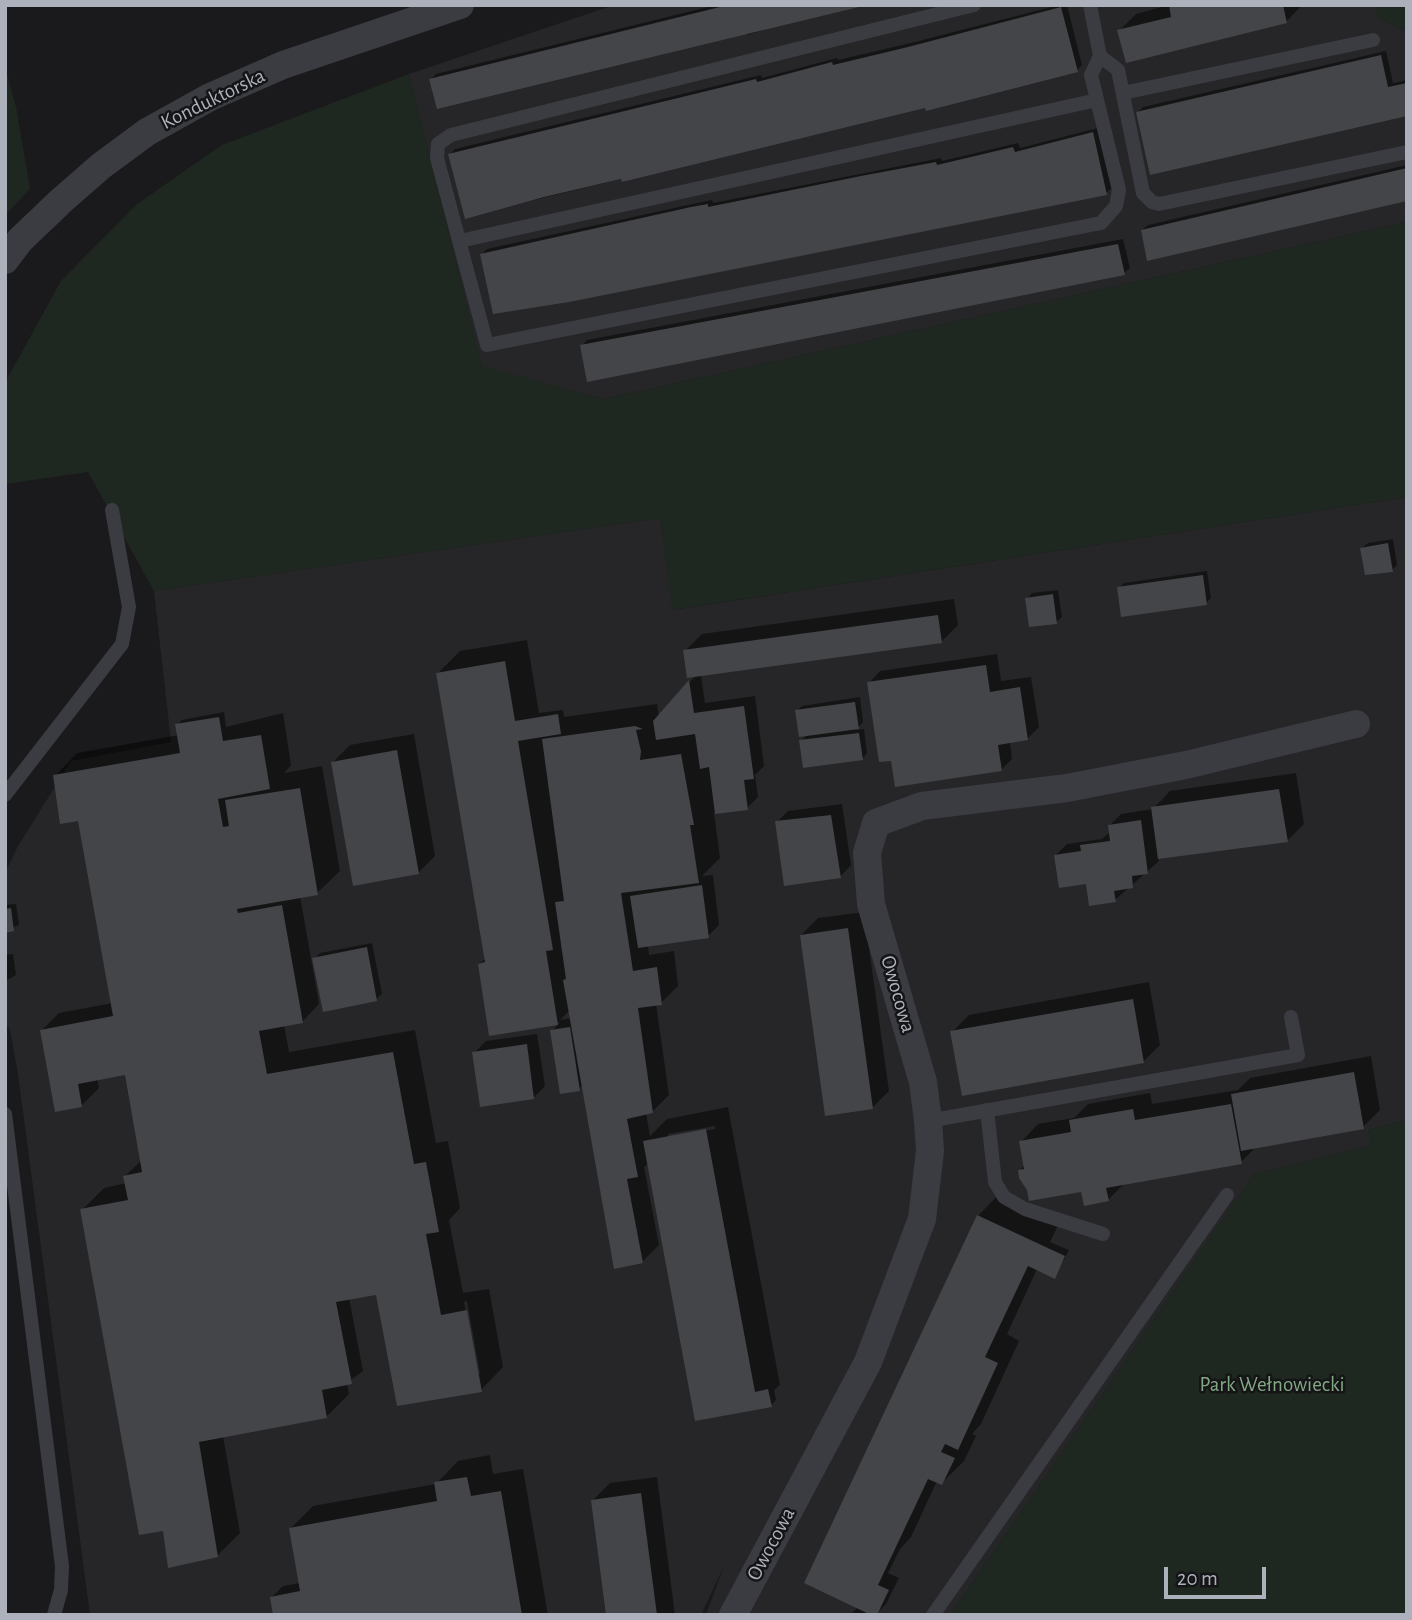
<!DOCTYPE html>
<html>
<head>
<meta charset="utf-8">
<style>
	body { margin:0 }
	#map { position:relative; width:1412px; height:1620px; overflow:hidden; background:#1a1a1c; font-family:"Alegreya Sans",sans-serif }
	canvas { display:block }
	.frame { position:absolute; inset:0; border:7px solid #acb1bc; pointer-events:none }
	.scale { position:absolute; left:1164px; top:1567px; width:102px; height:32px; box-sizing:border-box; border:4px solid #acb1bc; border-top:0; padding-left:9px; font-size:21px; line-height:24px; white-space:nowrap; color:#acb1bc; -webkit-text-stroke:5px #151517; paint-order:stroke }
</style>
</head>
<body>
<div id="map">
<canvas width="1412" height="1620"></canvas>
<div class="frame"></div>
<div class="scale">20 m</div>
</div>
<script>
const ctx = document.querySelector('canvas').getContext('2d');
ctx.lineJoin = 'round';
function fill(path, color) {
  ctx.fillStyle = color;
  ctx.fill(path, 'evenodd');
}
function poly(rows) {
  const path = new Path2D();
  for (const r of rows) {
    path.moveTo(r[0], r[1]);
    for (let i = 2; i < r.length; i += 2) path.lineTo(r[i], r[i + 1]);
  }
  return path;
}
function stroke(path, color, width, dash) {
  ctx.strokeStyle = color;
  ctx.lineWidth = width;
  ctx.lineCap = dash ? 'butt' : 'round';
  ctx.setLineDash(dash || []);
  ctx.stroke(path);
}
function label(font, color, halo, rows, align = 'center') {
  ctx.font = font + ' "Alegreya Sans",sans-serif';
  ctx.lineWidth = 5;
  ctx.setLineDash([]);
  ctx.textBaseline = 'middle';
  ctx.strokeStyle = halo;
  ctx.fillStyle = color;
  for (const [text, x, y, turn = 0] of rows) {
    ctx.save();
    ctx.translate(x, y);
    ctx.rotate((+turn || 0) * Math.PI / 180);
    ctx.textAlign = isNaN(turn) ? turn : align;
    if (halo) ctx.strokeText(text, 0, 0);
    ctx.fillText(text, 0, 0);
    ctx.restore();
  }
}
const built = poly([
	[614,5,1374,5,1380,19,1407,31,1407,222,604,399,482,367,409,74],
	[1407,497,1407,1120,1368,1130,1371,1145,1254,1174,950,1615,706,1615,724,1566,701,1615,90,1615,18,1074,10,1030,5,1023,5,873,18,846,71,761,171,742,154,591,660,518,673,610]
]);
const green = poly([
	[1374,5,1407,5,1407,31,1380,19],
	[5,67,16,107,30,189,5,215],
	[409,74,482,366,604,399,1407,222,1407,497,672,610,660,518,154,591,88,472,5,484,7,379,61,281,137,204,222,145],
	[1407,1120,1407,1615,950,1615,1254,1174,1370,1145,1368,1130]
]);
const shadow = poly([
	[716,5,861,5,823,15,822,12,747,35,746,32,431,79,436,74],
	[1059,5,1067,5,1082,65,1077,70,467,216,450,154,455,149,761,75,762,78,837,58,838,60,915,42],
	[1169,5,1302,5,1286,22,1119,31,1136,14],
	[1386,51,1393,83,1407,80,1407,114,1138,112,1143,107],
	[1098,128,1112,188,1106,193,482,254,487,249,697,203,712,200,713,203,941,158,942,161,1018,143,1020,148],
	[1407,165,1407,199,1142,230,1148,225],
	[1123,239,1130,268,1124,273,582,346,587,340],
	[1393,539,1397,565,1392,570,1362,548,1368,543],
	[1207,571,1211,598,1206,603,1119,588,1124,583],
	[1058,590,1062,617,1056,622,1027,599,1032,593],
	[954,599,958,625,941,642,701,675,705,703,755,696,764,766,755,775,758,797,747,808,714,813,720,858,702,876,713,875,719,925,708,936,648,945,649,955,674,951,678,986,661,1003,656,1004,669,1095,652,1112,646,1113,650,1136,667,1119,728,1107,780,1385,774,1390,776,1400,771,1405,758,1407,649,1163,644,1167,659,1245,642,1262,583,1085,579,1089,552,1031,560,1022,491,1034,479,964,486,958,438,673,460,651,527,640,539,713,563,710,564,717,657,704,659,717,696,675,685,651,702,634],
	[570,1010,572,1018,560,1020],
	[715,1126,715,1129,668,1138,668,1134],
	[997,654,1001,681,1031,677,1039,727,1027,739,1010,741,1012,759,1001,770,893,759,869,683,880,671],
	[860,697,863,722,856,730,864,729,867,753,862,759,801,741,808,734,797,711,802,706],
	[224,712,226,727,283,713,291,765,284,773,322,766,340,871,317,893,300,896,319,1004,302,1022,284,1025,289,1052,415,1030,436,1143,448,1141,460,1208,449,1220,463,1293,489,1289,503,1367,481,1390,377,1293,349,1298,363,1371,347,1383,349,1394,326,1417,223,1436,240,1533,217,1556,164,1529,82,1210,104,1188,127,1183,125,1176,142,1160,126,1073,97,1078,99,1088,82,1105,42,1030,59,1013,113,1003,79,819,55,776,77,753,179,735,177,725,182,720],
	[467,1301,480,1374,477,1374,464,1302],
	[414,734,435,856,418,873,333,762,350,745],
	[1296,773,1304,824,1287,841,1158,857,1159,861,1115,900,1056,855,1067,844,1102,839,1110,832,1109,826,1121,814,1153,809,1170,791],
	[842,804,851,865,840,877,777,822,788,811],
	[16,904,19,925,5,931,5,905],
	[864,912,889,1091,872,1108,801,935,818,918],
	[372,943,382,994,376,999,314,959,320,953],
	[13,954,16,975,5,981,5,955],
	[1149,982,1160,1045,1143,1062,952,1032,969,1015],
	[537,1034,545,1086,534,1097,474,1053,486,1041],
	[1371,1056,1380,1110,1363,1127,1257,1146,1241,1162,1125,1183,1108,1200,1020,1170,1025,1165,1021,1142,1038,1124,1074,1118,1088,1104,1150,1093,1152,1104,1238,1090,1250,1078],
	[1000,1193,1060,1221,1050,1242,1069,1250,1055,1276,1037,1269,1007,1334,1019,1341,981,1424,972,1434,976,1436,964,1461,942,1483,937,1481,911,1537,900,1549,888,1573,899,1578,886,1604,875,1615,850,1615,858,1607,978,1216],
	[490,1455,493,1474,523,1469,548,1615,275,1615,272,1597,283,1586,300,1583,291,1528,313,1506,436,1484,458,1461],
	[657,1477,675,1615,608,1615,593,1500,610,1483]
]);
const building = poly([
	[728,5,863,6,437,109,429,79],
	[1169,5,1283,5,1287,23,1126,63,1117,30,1171,17],
	[1061,7,1078,72,926,111,925,108,622,182,621,179,544,197,465,219,448,154,756,79,757,82,832,62,833,65,908,47],
	[1381,55,1388,87,1407,83,1407,116,1150,175,1136,112],
	[1093,132,1107,195,569,302,493,314,480,254,691,207,708,204,708,207,861,176,936,162,937,165,1013,147,1015,152],
	[1407,168,1407,201,1147,261,1141,230],
	[1118,244,1125,275,587,382,580,345],
	[1388,543,1393,572,1365,575,1360,548],
	[1203,575,1207,605,1121,617,1117,587],
	[1053,594,1057,624,1029,627,1025,598],
	[938,615,942,643,687,678,683,650],
	[505,661,515,721,558,714,561,734,518,741,553,950,546,951,558,1025,489,1036,478,964,485,962,436,673],
	[986,665,990,692,1020,687,1028,740,998,745,1002,771,895,787,891,761,879,762,867,682],
	[689,680,694,713,744,706,754,779,744,780,748,810,715,814,709,767,700,769,695,734,656,740,653,721],
	[855,702,859,729,799,737,795,710],
	[219,717,223,741,261,735,270,789,218,799,223,827,229,826,225,800,300,788,318,895,237,909,238,913,282,905,303,1023,259,1031,267,1074,393,1052,414,1164,426,1162,439,1232,426,1234,441,1315,467,1310,482,1392,397,1406,376,1295,336,1302,352,1384,322,1390,327,1418,199,1442,218,1557,168,1568,163,1531,139,1535,80,1209,128,1200,123,1176,142,1172,125,1075,78,1084,82,1107,55,1112,40,1030,113,1016,78,821,60,824,53,775,180,753,175,724],
	[635,726,643,729,636,730,641,751,640,760,681,754,694,825,690,825,699,883,621,893,633,971,657,967,662,1005,638,1008,653,1113,627,1119,638,1177,627,1179,643,1263,614,1269,563,980,566,979,555,902,564,901,542,739],
	[859,733,863,760,803,768,799,740],
	[397,750,419,874,353,886,331,762],
	[1279,789,1288,842,1158,859,1151,807],
	[831,815,841,878,784,886,775,821],
	[1141,820,1148,874,1132,876,1133,888,1114,891,1116,902,1089,906,1086,884,1059,888,1054,855,1081,851,1080,845,1110,841,1108,825],
	[702,885,709,938,638,948,630,896],
	[11,908,14,931,5,933,5,909],
	[848,928,873,1109,825,1116,800,935],
	[367,947,377,1001,323,1012,312,958],
	[1133,999,1144,1063,962,1096,950,1031],
	[570,1027,580,1091,560,1094,550,1030],
	[527,1044,534,1099,480,1107,472,1052],
	[1354,1072,1364,1129,1241,1151,1231,1094],
	[1231,1104,1242,1164,1106,1188,1109,1201,1084,1206,1081,1192,1029,1201,1027,1190,1019,1178,1018,1170,1024,1169,1019,1141,1071,1132,1069,1120,1133,1109,1135,1120],
	[706,1129,755,1392,768,1389,772,1407,695,1421,643,1141],
	[977,1215,1065,1256,1055,1279,1028,1266,985,1357,998,1363,958,1450,945,1444,941,1452,955,1458,942,1485,928,1479,878,1585,889,1590,877,1615,871,1615,804,1583],
	[467,1477,471,1496,501,1491,522,1615,273,1615,270,1597,300,1591,289,1528,437,1501,434,1482],
	[641,1493,657,1615,606,1615,591,1500]
]);
const lane = poly([
	[974,5,451,135,438,144,437,158,487,345,1101,223,1116,206,1119,190,1091,75,1100,56,1090,5],
	[1100,56,1118,70,1143,193,1152,202,1159,204,1407,152],
	[1123,93,1373,40],
	[460,241,1097,100],
	[5,795,122,644,129,607,112,510],
	[987,1110,995,1182,1004,1197,1025,1209,1103,1234],
	[5,1114,62,1566,61,1590,54,1615],
	[928,1121,1298,1055,1291,1017],
	[933,1615,1227,1195]
]);
const street = poly([
	[5,260,20,240,62,200,101,166,147,132,210,97,283,65,460,5],
	[733,1615,868,1362,922,1219,930,1151,928,1121,923,1082,871,904,867,853,876,823,922,806,1067,788,1186,765,1356,724]
]);
const streetNames = [
	["Konduktorska",213,99,-26],
	["Owocowa",898,994,74],
	["Owocowa",771,1544,-62]
];
const parkNames = [
	["Park Wełnowiecki",1272,1385]
];
fill(built, '#262629');
fill(green, '#1f2820');
fill(shadow, '#0007');
fill(building, '#444549');
stroke(lane, '#3a3c41', 14);
stroke(street, '#3a3c41', 28);
label('21px', '#acb1bc', '#151517', streetNames);
label('21px', '#82a884', '#151517', parkNames);
</script>
</body>
</html>
